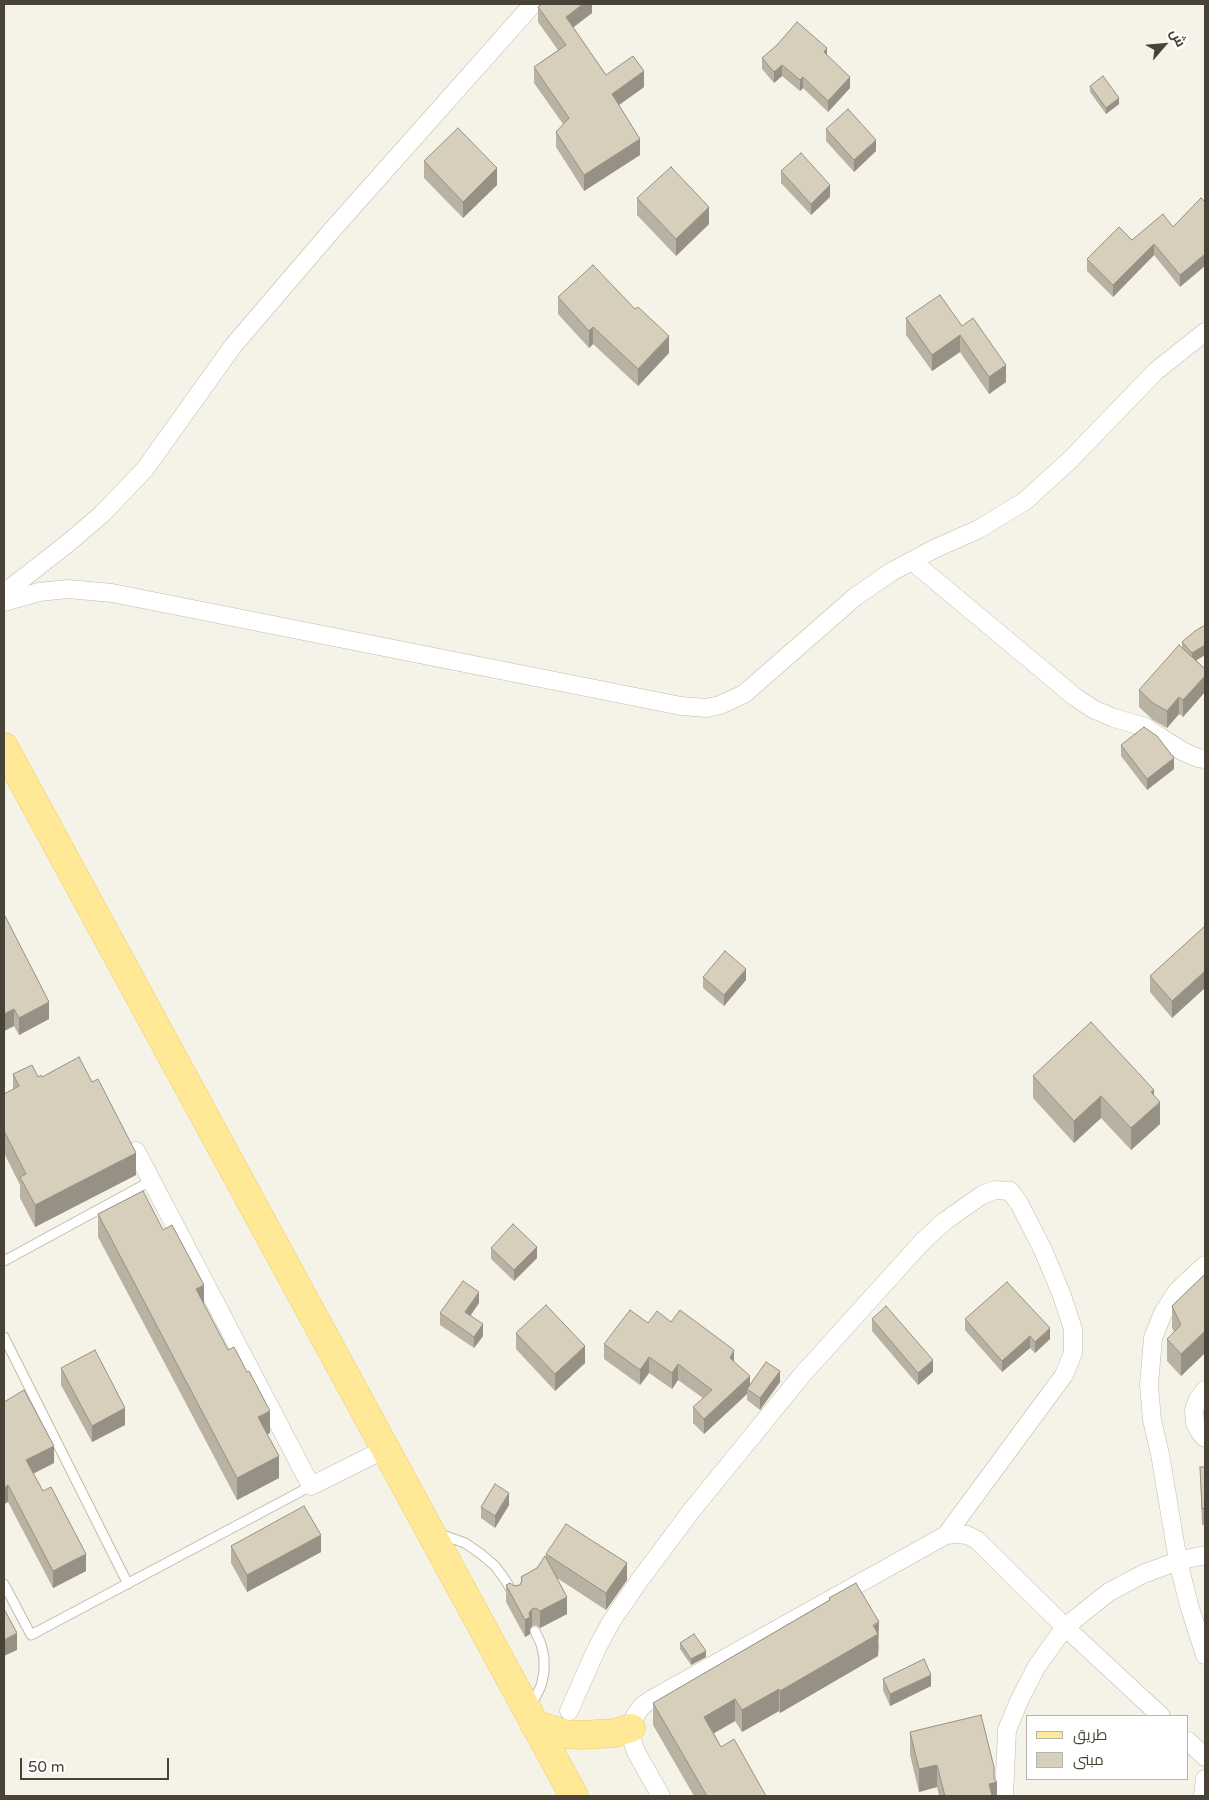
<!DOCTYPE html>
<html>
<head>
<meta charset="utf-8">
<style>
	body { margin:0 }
	#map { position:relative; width:1209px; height:1800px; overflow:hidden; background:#f5f2e7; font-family:"Varela Round",Cairo,sans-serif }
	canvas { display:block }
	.frame { position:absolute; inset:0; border:5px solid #484336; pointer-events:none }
	.legend { position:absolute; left:1026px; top:1715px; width:162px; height:65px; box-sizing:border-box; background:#fff; border:1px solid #b6b4af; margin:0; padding:6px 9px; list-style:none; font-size:15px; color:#484336 }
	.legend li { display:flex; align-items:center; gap:10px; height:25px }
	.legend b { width:25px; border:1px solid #b6b4af }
	.north { position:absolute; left:1139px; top:20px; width:50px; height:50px; -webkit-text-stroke:4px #fff; paint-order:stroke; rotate:63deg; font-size:14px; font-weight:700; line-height:20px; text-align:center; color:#484336 }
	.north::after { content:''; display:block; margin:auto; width:18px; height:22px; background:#484336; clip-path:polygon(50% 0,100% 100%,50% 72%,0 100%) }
	.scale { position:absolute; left:20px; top:1758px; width:149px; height:22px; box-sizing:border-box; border:2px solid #484336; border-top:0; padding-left:6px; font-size:15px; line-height:18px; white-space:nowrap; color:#484336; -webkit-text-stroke:4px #fff; paint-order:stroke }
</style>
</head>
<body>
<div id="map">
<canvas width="1209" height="1800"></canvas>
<div class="frame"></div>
<ul class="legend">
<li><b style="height:6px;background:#ffe996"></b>طريق</li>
<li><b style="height:14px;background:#d7cfbc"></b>مبنى</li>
</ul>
<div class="north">ش</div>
<div class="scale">50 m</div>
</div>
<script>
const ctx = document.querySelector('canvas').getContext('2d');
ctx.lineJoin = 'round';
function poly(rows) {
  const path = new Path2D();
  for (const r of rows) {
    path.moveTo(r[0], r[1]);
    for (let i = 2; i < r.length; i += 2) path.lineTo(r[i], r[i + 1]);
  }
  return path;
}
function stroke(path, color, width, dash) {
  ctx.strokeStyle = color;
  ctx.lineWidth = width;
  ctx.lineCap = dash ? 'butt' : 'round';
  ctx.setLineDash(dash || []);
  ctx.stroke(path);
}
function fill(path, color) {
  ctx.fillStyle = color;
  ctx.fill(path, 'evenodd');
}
const service = poly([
	[4,1261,151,1181],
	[4,1337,128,1584],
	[437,1533,465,1543,481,1554,495,1566,506,1581,513,1593],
	[4,1584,31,1635,311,1486],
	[531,1706,541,1686,544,1672,544,1658,541,1644,535,1631]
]);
const minor = poly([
	[912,561,1075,697,1093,709,1114,718,1145,727,1182,751,1198,758,1205,759],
	[4,593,67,544,102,514,145,469,233,346,333,229,533,4],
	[4,602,39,592,68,589,112,593,681,706,707,708,720,705,744,694,855,597,891,572,934,549,979,529,1025,501,1070,460,1156,371,1205,332],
	[136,1151,311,1486,385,1449],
	[1205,1265,1178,1290,1163,1313,1153,1338,1149,1385,1152,1420,1160,1454,1178,1561,1189,1605,1205,1655],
	[1205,1390,1198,1399,1194,1410,1195,1423,1201,1434,1205,1438],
	[569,1711,597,1648,611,1622,639,1581,692,1510,802,1375,923,1241,945,1221,982,1195,995,1190,1010,1191,1019,1203,1043,1250,1061,1293,1073,1329,1073,1353,1064,1375,946,1535],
	[1188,1741,1205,1757],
	[661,1796,636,1752,632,1740,631,1728,635,1716,642,1706,652,1699,946,1535,957,1534,967,1535,977,1540,1065,1627,1161,1716],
	[1004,1796,1007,1730,1019,1701,1037,1666,1065,1627,1109,1592,1143,1574,1178,1561,1205,1555],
	[1203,1796,1205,1779]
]);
const primary = poly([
	[4,747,574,1796],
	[534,1724,566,1734,582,1735,615,1733,631,1728]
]);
const wall = poly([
	[592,4,592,13,573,27,606,75,644,87,619,105,640,155,584,191,556,147,556,132,563,124,534,83,534,67,558,50,538,22,538,7],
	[827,55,850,88,828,112,803,88,800,91,782,76,774,83,762,69,762,58],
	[1090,86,1119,104,1106,114,1090,92],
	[826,129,876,151,854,172,826,141],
	[424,161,497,185,463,218,424,178],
	[781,171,830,197,811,215,781,183],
	[637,198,709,224,676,256,637,215],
	[1201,198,1180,287,1154,255,1113,297,1087,271,1087,259,1132,240,1173,227],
	[558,297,669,353,638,386,593,344,589,348,558,314],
	[906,318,962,326,1006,382,989,394,960,352,932,371,906,335],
	[1205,625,1205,655,1196,660,1205,669,1205,692,1183,717,1179,714,1167,728,1153,720,1139,707,1139,690,1182,648,1182,642],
	[1121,745,1174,769,1147,790,1121,756],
	[4,914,49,1019,19,1035,14,1026,4,1031],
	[1205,926,1172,1018,1150,992,1150,976],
	[703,977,746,980,724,1006,703,988],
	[13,1074,42,1077,136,1175,35,1227,20,1198,20,1185,4,1153,4,1094,13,1090],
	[1033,1076,1154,1095,1160,1124,1131,1150,1101,1118,1074,1143,1033,1098],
	[98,1214,204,1305,270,1433,267,1434,279,1478,237,1500,98,1237],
	[491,1248,537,1258,514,1281,491,1259],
	[1205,1274,1205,1355,1204,1354,1181,1376,1167,1361,1167,1339,1174,1332,1172,1328,1172,1306],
	[479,1303,471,1315,483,1336,474,1348,440,1325,440,1313],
	[872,1319,933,1372,918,1385,872,1331],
	[965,1319,1050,1339,1035,1353,1030,1348,1002,1372,965,1330],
	[671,1322,734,1362,750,1385,780,1382,760,1410,747,1400,747,1394,704,1434,693,1423,693,1407,703,1398,678,1380,672,1389,649,1373,640,1385,604,1359,604,1344,648,1323],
	[516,1333,585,1363,555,1391,516,1349],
	[61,1368,125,1425,92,1442,61,1385],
	[4,1402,54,1463,33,1474,86,1571,53,1588,8,1502,4,1504],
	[1200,1467,1205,1467,1205,1525,1202,1525],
	[509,1505,495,1528,481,1518,481,1507],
	[231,1546,321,1552,247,1592,231,1563],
	[546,1554,627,1580,606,1610,557,1578,567,1614,540,1628,536,1625,532,1626,530,1629,530,1634,525,1637,506,1602,506,1585,514,1586,520,1585,521,1582,521,1577,537,1568,546,1558],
	[829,1598,879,1644,878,1656,780,1713,779,1711,742,1732,735,1721,714,1733,721,1747,766,1796,694,1796,653,1725,653,1703,829,1600],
	[680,1643,706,1657,691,1665,680,1649],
	[883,1679,931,1686,890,1706,883,1690],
	[910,1732,994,1778,997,1796,939,1796,937,1787,919,1792,910,1755]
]);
const shadedWall = poly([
	[583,4,592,4,592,13,566,33,566,17],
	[827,48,827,59,824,52],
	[782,65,782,76,774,83,774,72],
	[644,71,644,87,612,110,612,94],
	[803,77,803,88,800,91,800,80],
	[850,77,850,88,828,112,828,101],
	[1119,98,1119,104,1106,114,1106,108],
	[640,139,640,155,584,191,584,175],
	[876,140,876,151,854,172,854,160],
	[497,168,497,185,463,218,463,202],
	[830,185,830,197,811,215,811,204],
	[709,207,709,224,676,256,676,239],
	[1154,244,1154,255,1113,297,1113,285],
	[1205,254,1205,266,1180,287,1180,275],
	[593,327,593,344,589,348,589,331],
	[960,335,960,352,932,371,932,355],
	[669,336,669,353,638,386,638,369],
	[1006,365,1006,382,989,394,989,377],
	[1205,645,1205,655,1192,663,1192,653],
	[1205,676,1205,692,1183,717,1183,700],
	[1179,697,1179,714,1167,728,1167,711],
	[1174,758,1174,769,1147,790,1147,779],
	[746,969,746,980,724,1006,724,995],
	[1205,971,1205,988,1172,1018,1172,1001],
	[49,1002,49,1019,19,1035,19,1018],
	[14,1009,14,1026,4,1031,4,1014],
	[1154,1090,1154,1108,1160,1102,1160,1124,1131,1150,1131,1128,1151,1092],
	[1101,1096,1101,1118,1074,1143,1074,1121],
	[136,1153,136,1175,35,1227,35,1205],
	[537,1247,537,1258,514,1281,514,1270],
	[204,1285,204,1307,196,1289],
	[479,1292,479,1303,465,1323,465,1312],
	[483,1324,483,1336,474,1348,474,1337],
	[1050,1328,1050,1339,1035,1353,1035,1342],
	[1204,1332,1204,1354,1181,1376,1181,1354],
	[1030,1336,1030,1348,1002,1372,1002,1361],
	[585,1346,585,1363,555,1391,555,1374],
	[734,1350,734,1365,730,1358],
	[649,1357,649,1373,640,1385,640,1370],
	[933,1360,933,1372,918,1385,918,1373],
	[678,1364,678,1380,672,1389,672,1373],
	[780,1371,780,1382,760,1410,760,1398],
	[750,1376,750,1391,747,1389,747,1394,704,1434,704,1419],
	[125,1408,125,1425,92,1442,92,1426],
	[270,1411,270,1433,258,1439,258,1417],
	[54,1446,54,1463,26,1477,26,1460],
	[279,1456,279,1478,237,1500,237,1478],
	[8,1485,8,1502,4,1504,4,1488],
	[509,1493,509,1505,495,1528,495,1516],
	[321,1535,321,1552,247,1592,247,1575],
	[86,1554,86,1571,53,1588,53,1571],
	[627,1563,627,1580,606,1610,606,1593],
	[567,1597,567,1614,540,1628,540,1611],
	[532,1609,532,1626,530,1629,530,1634,525,1637,525,1620],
	[879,1622,878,1656,780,1713,780,1691],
	[17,1633,17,1650,4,1656,4,1640],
	[706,1651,706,1657,691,1665,691,1659],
	[931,1675,931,1686,890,1706,890,1694],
	[779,1689,779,1711,742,1732,742,1710],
	[735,1699,735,1721,704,1739,704,1717],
	[937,1765,937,1787,919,1792,919,1769],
	[997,1782,997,1796,989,1796,989,1784]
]);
const building = poly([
	[542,4,583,4,566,17,606,75,633,56,644,71,612,94,640,139,584,175,556,132,569,118,534,67,566,45,538,7,542,4],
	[797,22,827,48,824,52,850,77,828,101,803,77,800,80,782,65,774,72,762,58,777,45,797,22],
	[1103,76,1119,98,1106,108,1090,86,1103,76],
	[848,109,876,140,854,160,826,129,848,109],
	[458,128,497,168,463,202,424,161,458,128],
	[801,153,830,185,811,204,781,171,801,153],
	[671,167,709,207,676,239,637,198,671,167],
	[1201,198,1205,202,1205,254,1180,275,1154,244,1113,285,1087,259,1119,227,1132,240,1163,214,1173,227,1201,198],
	[593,265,635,309,638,307,669,336,638,369,593,327,589,331,558,297,593,265],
	[940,295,962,326,973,318,1006,365,989,377,960,335,932,355,906,318,940,295],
	[1205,625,1205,645,1192,653,1182,642,1195,631,1205,625],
	[1179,645,1205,669,1205,676,1183,700,1179,697,1167,711,1153,703,1139,690,1179,645],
	[1144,727,1157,736,1174,758,1147,779,1121,745,1144,727],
	[4,914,49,1002,19,1018,14,1009,4,1014,4,914],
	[1205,926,1205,971,1172,1001,1150,976,1205,926],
	[725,951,746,969,724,995,703,977,725,951],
	[1091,1022,1154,1090,1151,1092,1160,1102,1131,1128,1101,1096,1074,1121,1033,1076,1091,1022],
	[79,1057,92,1082,98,1079,136,1153,35,1205,20,1177,26,1174,4,1131,4,1094,19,1086,13,1074,32,1065,38,1077,41,1075,42,1077,79,1057],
	[143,1191,163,1230,172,1225,204,1285,196,1289,228,1350,234,1347,247,1372,249,1371,270,1411,258,1417,279,1456,237,1478,98,1214,143,1191],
	[513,1224,537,1247,514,1270,491,1248,513,1224],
	[1205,1274,1205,1333,1204,1332,1181,1354,1167,1339,1181,1325,1172,1306,1205,1274],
	[463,1281,479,1292,465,1312,483,1324,474,1337,440,1313,463,1281],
	[1007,1282,1050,1328,1035,1342,1030,1336,1002,1361,965,1319,1007,1282],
	[546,1305,585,1346,555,1374,516,1333,546,1305],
	[886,1306,933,1360,918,1373,872,1319,886,1306],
	[630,1310,648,1323,657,1311,671,1322,680,1310,734,1350,730,1358,750,1376,704,1419,693,1407,712,1390,678,1364,672,1373,649,1357,640,1370,604,1344,630,1310],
	[95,1350,125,1408,92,1426,61,1368,95,1350],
	[766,1362,780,1371,760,1398,747,1389,766,1362],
	[24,1390,54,1446,26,1460,43,1491,51,1487,86,1554,53,1571,8,1485,4,1488,4,1402,24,1390],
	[1200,1467,1205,1467,1205,1508,1202,1509,1200,1467],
	[495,1484,509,1493,495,1516,481,1507,495,1484],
	[304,1506,321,1535,247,1575,231,1546,304,1506],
	[566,1524,627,1563,606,1593,546,1554,566,1524],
	[545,1556,567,1597,540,1611,536,1608,532,1609,529,1613,530,1617,525,1620,506,1585,510,1583,514,1586,520,1585,522,1580,521,1577,537,1568,545,1556],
	[856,1583,879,1622,873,1625,878,1634,780,1691,779,1689,742,1710,735,1699,704,1717,721,1747,734,1739,766,1796,707,1796,653,1703,830,1600,829,1598,856,1583],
	[4,1609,17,1633,4,1640,4,1609],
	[694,1634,706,1651,691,1659,680,1643,694,1634],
	[924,1659,931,1675,890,1694,883,1679,924,1659],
	[981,1715,994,1767,994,1778,997,1782,989,1784,992,1796,945,1796,937,1765,919,1769,910,1732,981,1715]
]);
stroke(service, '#c1bba9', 11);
stroke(minor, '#c1bba9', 19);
stroke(primary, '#eccc5f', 29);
stroke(service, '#fff', 9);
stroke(minor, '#fff', 18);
stroke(primary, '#ffe996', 28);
fill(wall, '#b9b2a2');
fill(shadedWall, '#969184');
fill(building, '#d7cfbc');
stroke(building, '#969184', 1);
</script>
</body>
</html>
